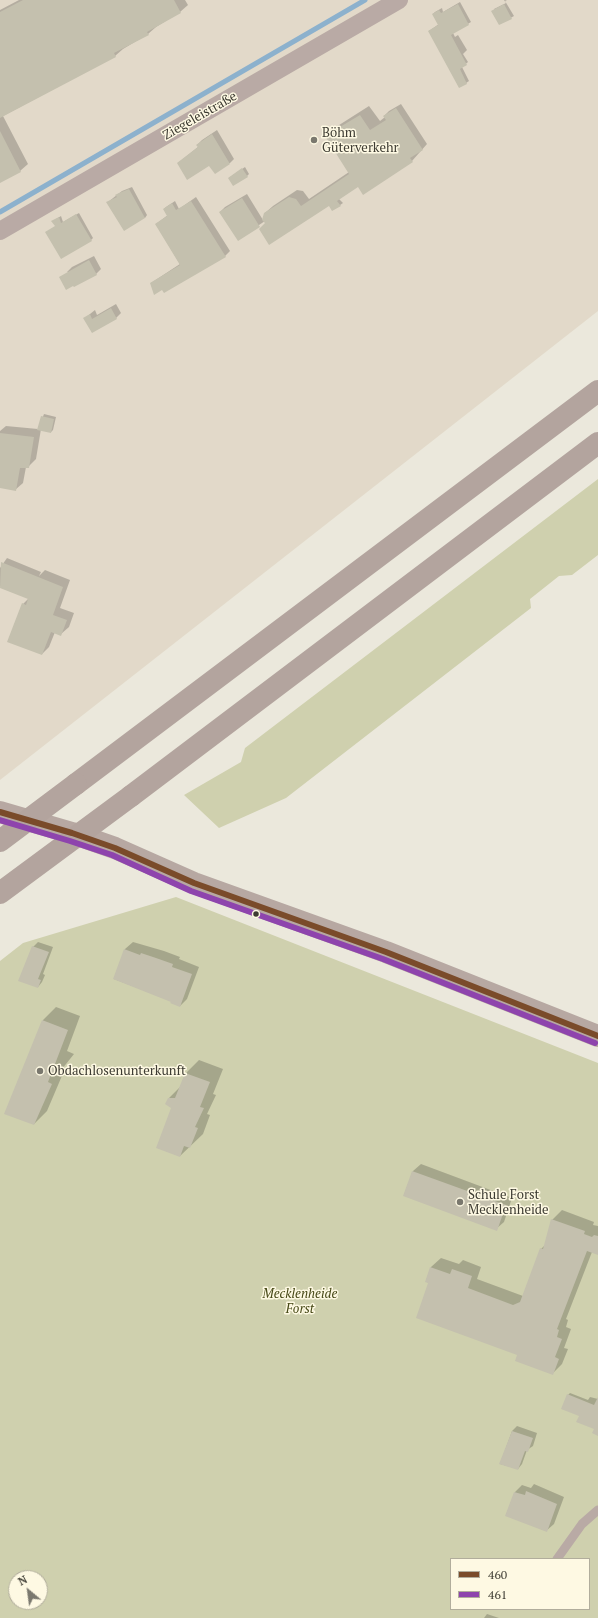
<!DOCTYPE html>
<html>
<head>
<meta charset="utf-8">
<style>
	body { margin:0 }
	#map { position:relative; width:598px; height:1618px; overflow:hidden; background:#ebe8dc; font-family:"PT Serif",serif }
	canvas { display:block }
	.legend { position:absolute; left:450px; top:1558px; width:140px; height:52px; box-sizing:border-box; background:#fef9e3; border:1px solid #b1ad9c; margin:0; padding:5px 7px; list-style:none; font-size:12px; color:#3d3b32 }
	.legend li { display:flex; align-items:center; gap:8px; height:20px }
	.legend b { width:20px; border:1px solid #b1ad9c }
	.north { position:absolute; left:8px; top:1570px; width:40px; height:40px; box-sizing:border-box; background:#fef9e3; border:1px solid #b1ad9c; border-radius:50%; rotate:331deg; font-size:11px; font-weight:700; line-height:16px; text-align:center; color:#3d3b32 }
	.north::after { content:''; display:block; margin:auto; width:14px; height:18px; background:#7a786e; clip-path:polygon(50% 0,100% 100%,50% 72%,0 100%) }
</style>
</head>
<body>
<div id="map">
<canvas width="598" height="1618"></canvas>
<ul class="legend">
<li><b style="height:5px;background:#7a4b2a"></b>460</li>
<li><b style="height:5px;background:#8e44ad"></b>461</li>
</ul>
<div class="north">N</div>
</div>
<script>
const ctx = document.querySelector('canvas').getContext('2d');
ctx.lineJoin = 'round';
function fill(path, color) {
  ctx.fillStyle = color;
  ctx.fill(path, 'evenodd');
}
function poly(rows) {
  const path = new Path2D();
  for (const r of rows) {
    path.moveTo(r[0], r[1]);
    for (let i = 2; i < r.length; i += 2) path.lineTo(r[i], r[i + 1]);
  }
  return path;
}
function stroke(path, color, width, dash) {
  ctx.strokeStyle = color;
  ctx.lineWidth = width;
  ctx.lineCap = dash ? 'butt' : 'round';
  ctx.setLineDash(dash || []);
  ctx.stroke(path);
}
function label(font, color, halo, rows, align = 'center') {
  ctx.font = font + ' "PT Serif",serif';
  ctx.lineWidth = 3;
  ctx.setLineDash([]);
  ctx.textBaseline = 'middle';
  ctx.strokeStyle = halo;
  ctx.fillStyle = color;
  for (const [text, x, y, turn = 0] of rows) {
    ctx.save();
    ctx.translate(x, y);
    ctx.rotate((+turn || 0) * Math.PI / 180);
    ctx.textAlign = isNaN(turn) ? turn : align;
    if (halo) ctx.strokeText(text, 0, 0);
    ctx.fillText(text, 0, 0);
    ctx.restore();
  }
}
const commercial = poly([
	[0,0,598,0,598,311,0,780]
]);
const green = poly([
	[598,479,598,555,572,575,559,576,530,599,531,608,286,798,219,828,184,795,241,762,245,748],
	[176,897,598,1063,598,1618,0,1618,0,961,23,943],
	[451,1559,589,1559,589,1609,451,1609],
	[16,1578,40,1578,40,1602,16,1602]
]);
const shadow = poly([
	[19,0,185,0,188,5,180,12,156,27,148,34,123,49,115,56,3,116,28,164,20,171,0,182,0,10],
	[504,0,507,0,505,1,514,16,500,24,494,9,506,3],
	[460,2,471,22,453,33,455,37,458,35,467,50,463,54,468,62,462,67,469,81,460,87,429,31,439,24,433,14,435,12,442,8,443,12],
	[401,104,427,144,412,161,358,186,339,199,343,203,333,210,329,205,266,223,265,221,238,239,220,212,225,207,247,194,263,220,265,213,273,206,297,190,303,191,309,199,349,172,326,136,336,127,369,106,380,121,385,117,384,116,389,111],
	[217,130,234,159,230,163,178,163,198,147,197,145,202,140],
	[245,167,249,174,247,176,229,178],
	[132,187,147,215,145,218,108,202,122,191],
	[196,197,230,251,225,256,151,283,180,264,156,224,168,215,164,209,166,207,175,201,179,209],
	[79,213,93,238,91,240,56,226,53,221,61,216,63,222],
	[94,256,101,269,96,274,67,272,72,267],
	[116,304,121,313,116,318,92,332,85,318,95,310,97,315],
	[44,414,56,417,53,430,51,432,41,429,36,459,28,467,26,467,23,483,15,490,0,487,0,431,6,426,38,429],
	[7,558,41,572,39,576,45,570,70,580,60,608,74,613,69,627,61,634,55,632,49,647,42,654,23,604,29,598,0,586,0,568],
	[38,942,53,947,43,974,45,975,42,982,38,987,33,947],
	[133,942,164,951,180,957,179,959,199,967,187,999,180,1006,172,1001,114,979,125,949],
	[56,1007,80,1016,67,1051,74,1054,62,1069,64,1071,47,1111,34,1124,43,1020],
	[199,1060,223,1069,213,1094,216,1095,207,1114,210,1115,203,1134,180,1156,172,1108,169,1098,181,1086,186,1073],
	[421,1164,512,1198,504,1222,496,1229,404,1195,413,1171],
	[562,1210,594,1222,593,1225,598,1226,598,1254,592,1252,566,1319,568,1320,566,1327,571,1329,564,1348,568,1349,562,1364,552,1374,518,1354,426,1281,431,1267,441,1258,459,1264,463,1260,481,1267,477,1279,523,1296,541,1249,546,1244,552,1220],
	[570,1393,588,1400,590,1397,598,1399,598,1435,595,1429,580,1416,568,1395],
	[517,1426,537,1433,533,1446,527,1450,522,1464,518,1469,500,1464,512,1431],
	[534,1484,564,1497,554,1524,546,1531,506,1515,515,1492,522,1485,531,1488],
	[487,1614,499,1618,484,1618]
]);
const stream = poly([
	[0,212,365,0]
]);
const building = poly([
	[23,0,174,0,181,13,147,32,149,35,114,53,116,57,0,118,0,12],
	[458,4,469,25,451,35,467,65,460,69,467,84,459,88,428,31,438,25,432,14,439,10,441,13],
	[504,4,512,19,499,25,491,11],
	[396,108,423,150,410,158,413,162,363,195,358,187,337,201,341,206,332,211,329,206,269,245,259,229,265,223,262,220,264,213,289,197,296,199,301,206,349,174,325,136,360,115,370,130,386,120,383,116],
	[0,131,21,172,0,183],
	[212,134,230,164,215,174,209,166,187,180,177,163,198,147,196,145],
	[242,168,248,177,233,186,228,178],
	[129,189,145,218,124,231,106,202,117,197,115,195,119,193],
	[242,198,260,227,238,241,219,212],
	[191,201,226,257,164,293,162,290,154,295,150,283,180,265,155,224,167,216,163,209,172,203,176,210],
	[76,214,92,241,61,259,45,232,55,226,51,221,59,217,61,223],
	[89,260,97,275,74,287,73,286,66,290,59,277],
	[111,308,117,319,92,333,83,318,90,314,92,319],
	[41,416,54,419,51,433,37,430],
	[0,433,34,437,29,468,20,468,16,491,0,488],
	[1,562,63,587,53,615,67,620,61,636,51,632,42,655,7,642,22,603,26,605,28,599,0,588],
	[32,946,49,952,38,979,41,980,38,988,18,981],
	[124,949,140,955,141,953,156,958,173,964,172,967,192,974,180,1007,170,1003,171,1002,113,979],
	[42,1020,68,1030,55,1064,61,1068,59,1075,56,1076,51,1074,48,1082,52,1084,34,1125,4,1114],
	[185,1073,210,1082,200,1107,204,1108,195,1127,198,1128,190,1148,184,1146,180,1157,156,1148,171,1108,165,1104,168,1098,175,1098],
	[412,1171,506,1205,497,1231,403,1196],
	[551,1219,585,1231,584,1234,592,1237,594,1235,598,1236,598,1255,587,1251,557,1329,559,1330,557,1337,562,1339,555,1357,559,1359,553,1375,515,1361,517,1355,416,1318,428,1283,425,1282,430,1267,450,1274,452,1269,472,1276,468,1288,513,1305,520,1302,540,1248,543,1249],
	[567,1394,594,1405,598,1397,598,1436,592,1433,594,1429,576,1422,579,1416,561,1409],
	[512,1431,533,1438,528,1452,525,1451,518,1470,499,1464],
	[526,1491,557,1504,547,1532,505,1516,514,1492,525,1495]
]);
const service = poly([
	[557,1559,582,1524,598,1510]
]);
const minor = poly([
	[0,231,399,0]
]);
const secondary = poly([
	[0,812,72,833,115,848,194,883,386,952,598,1036]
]);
const motorway = poly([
	[76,784,598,391],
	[131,796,598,443]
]);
const motorwayBridge = poly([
	[0,841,76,784],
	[0,893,131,796]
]);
const bus1 = poly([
	[0,812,72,833,115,848,194,883,386,952,598,1036]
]);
const bus2 = poly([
	[0,820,70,841,112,855,191,891,383,959,595,1043]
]);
const markers = [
	[314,140,4,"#7a786e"],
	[256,914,3.5,"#3d3b32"],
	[40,1071,4,"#7a786e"],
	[460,1202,4,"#7a786e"]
];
const streetNames = [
	["Ziegeleistraße",200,116,-30]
];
const poiNames = [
	["Böhm",322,133],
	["Güterverkehr",322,148],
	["Obdachlosenunterkunft",48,1071],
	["Schule Forst",468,1195],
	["Mecklenheide",468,1210]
];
const parkNames = [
	["Mecklenheide",300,1294],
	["Forst",300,1309]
];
fill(commercial, '#e2d9c9');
fill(green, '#cfd0ae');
fill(shadow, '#0003');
stroke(stream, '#8cb1cd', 5);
fill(building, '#c4c0ae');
stroke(service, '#b9aaa5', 9);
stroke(minor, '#b9aaa5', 18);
stroke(secondary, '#b7a8a2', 22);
stroke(motorway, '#b3a49e', 22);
stroke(motorwayBridge, '#b3a49e', 22);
stroke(bus1, '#7a4b2a', 6);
stroke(bus2, '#8e44ad', 6);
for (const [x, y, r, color] of markers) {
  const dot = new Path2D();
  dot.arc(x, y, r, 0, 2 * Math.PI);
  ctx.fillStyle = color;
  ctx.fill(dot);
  stroke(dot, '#fef9e3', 1.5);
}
label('13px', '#3d3b32', '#fef9e3', streetNames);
label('13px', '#3d3b32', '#fef9e3', poiNames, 'left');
label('italic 13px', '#464816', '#fef9e3', parkNames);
</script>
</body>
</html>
